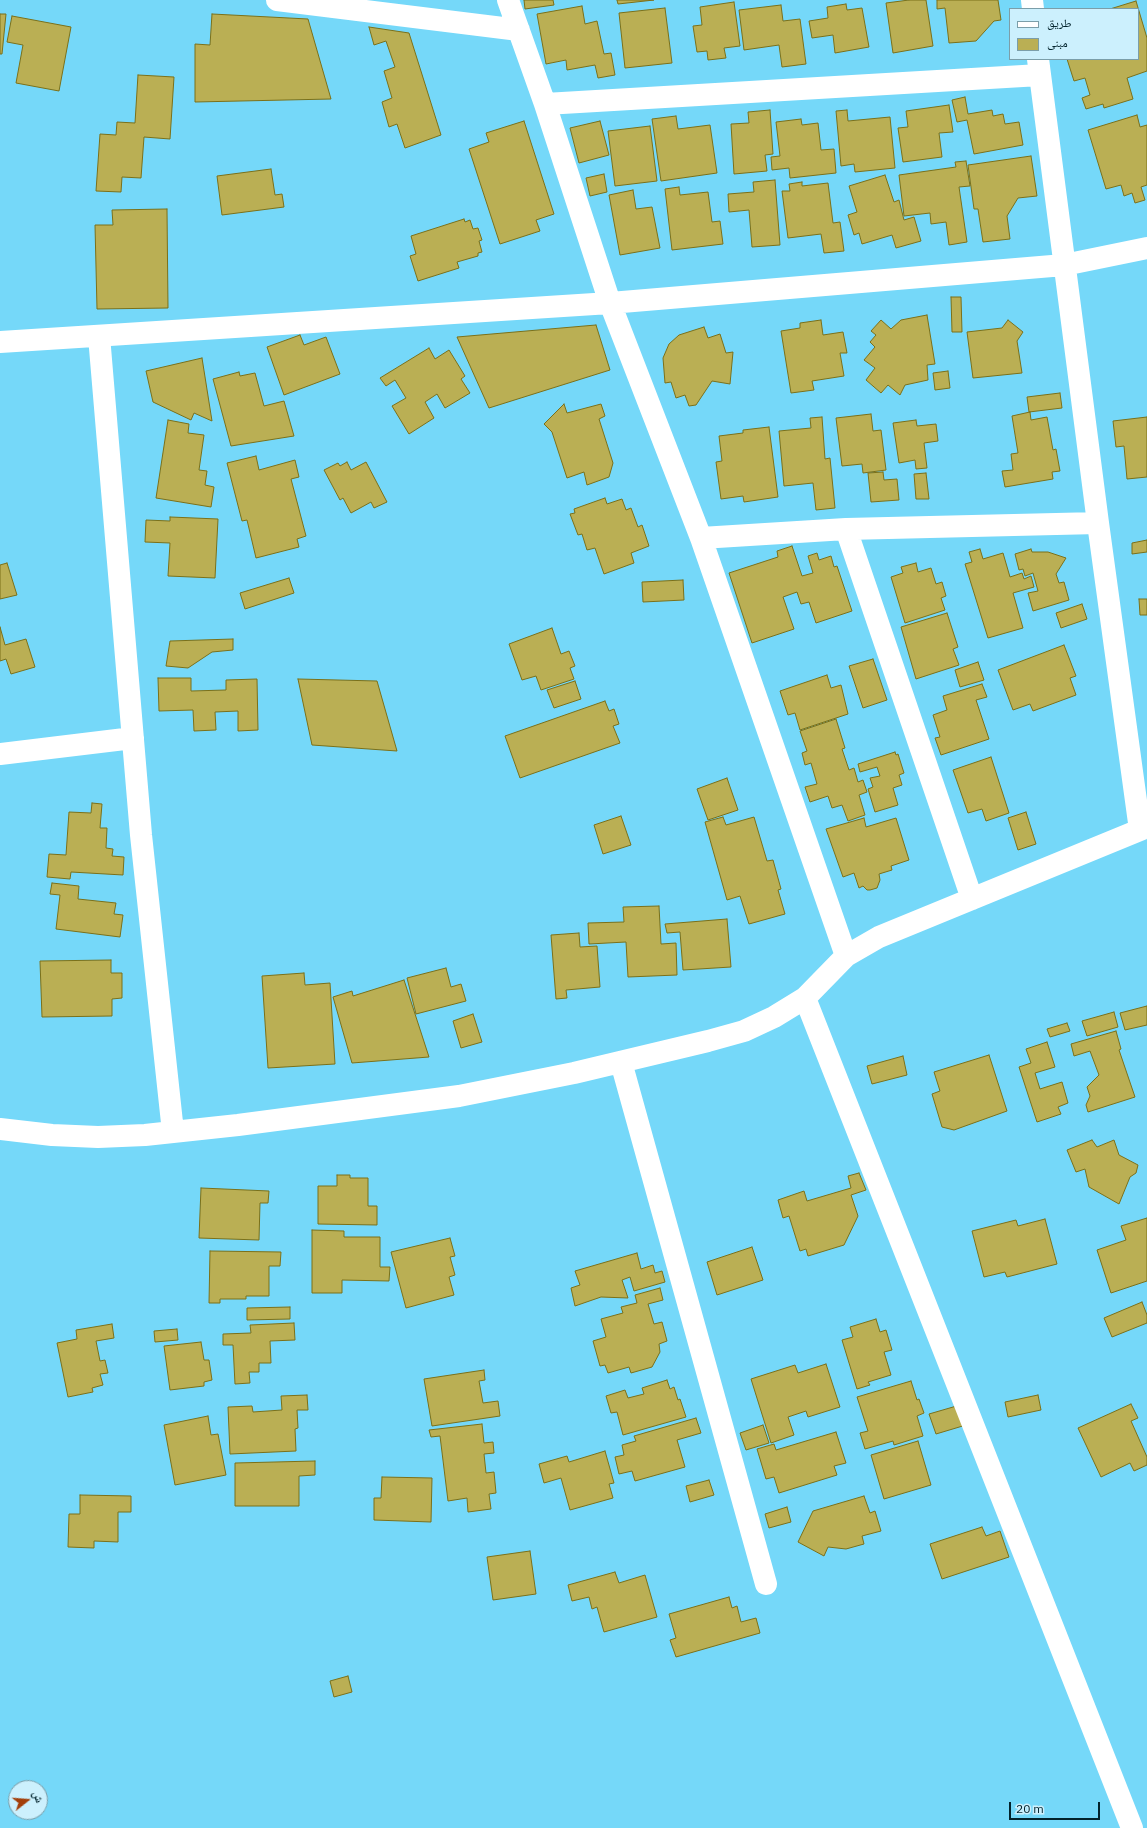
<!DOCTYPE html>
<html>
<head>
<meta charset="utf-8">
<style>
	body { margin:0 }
	#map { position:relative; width:1147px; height:1828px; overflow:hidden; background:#75d8f9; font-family:"IBM Plex Sans","Noto Naskh Arabic",sans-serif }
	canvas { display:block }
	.legend { position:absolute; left:1009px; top:8px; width:130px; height:52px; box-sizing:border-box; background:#ccf0fd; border:1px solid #7b9ea9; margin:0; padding:5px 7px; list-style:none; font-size:12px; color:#02232c }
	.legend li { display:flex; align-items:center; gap:8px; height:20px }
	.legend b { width:20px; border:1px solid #7b9ea9 }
	.north { position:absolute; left:8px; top:1780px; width:40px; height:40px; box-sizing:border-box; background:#ccf0fd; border:1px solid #7b9ea9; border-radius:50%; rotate:73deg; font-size:11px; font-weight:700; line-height:16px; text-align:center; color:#02232c }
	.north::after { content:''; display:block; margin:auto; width:14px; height:18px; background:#a33f0b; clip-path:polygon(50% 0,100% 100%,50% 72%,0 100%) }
	.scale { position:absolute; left:1009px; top:1802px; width:91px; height:18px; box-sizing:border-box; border:2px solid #02232c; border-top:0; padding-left:5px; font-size:12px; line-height:14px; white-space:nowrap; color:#02232c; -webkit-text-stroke:3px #ccf0fd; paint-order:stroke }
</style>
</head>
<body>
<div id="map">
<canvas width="1147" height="1828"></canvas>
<ul class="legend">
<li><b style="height:5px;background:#fff"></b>طريق</li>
<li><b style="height:11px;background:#baaf54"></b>مبنى</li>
</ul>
<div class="north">ش</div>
<div class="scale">20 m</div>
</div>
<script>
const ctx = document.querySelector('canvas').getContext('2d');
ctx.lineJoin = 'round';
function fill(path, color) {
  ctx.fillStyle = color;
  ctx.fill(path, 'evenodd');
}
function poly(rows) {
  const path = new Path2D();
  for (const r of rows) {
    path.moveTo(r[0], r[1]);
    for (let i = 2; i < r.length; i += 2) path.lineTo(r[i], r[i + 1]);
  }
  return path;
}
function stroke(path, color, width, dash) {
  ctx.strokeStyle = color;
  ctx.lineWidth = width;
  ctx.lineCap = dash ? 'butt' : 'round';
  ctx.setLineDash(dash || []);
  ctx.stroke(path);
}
const building = poly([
	[524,0,553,0,554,5,525,9,524,0],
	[617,0,654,0,618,4,617,0],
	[909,0,926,0,933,46,893,53,886,3,909,0],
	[937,0,998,0,1001,20,994,21,976,41,949,43,945,8,937,9,937,0],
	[1136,1,1147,38,1147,71,1127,78,1133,99,1104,108,1103,104,1086,109,1082,98,1090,95,1085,78,1074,81,1067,59,1138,59,1138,9,1110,9,1136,1],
	[734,2,740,46,724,48,726,58,708,60,707,51,697,52,693,26,702,25,700,7,734,2],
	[846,4,847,10,862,8,869,47,835,53,833,35,812,38,809,21,828,18,827,7,846,4],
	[781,5,783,21,800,19,806,64,782,67,779,45,744,50,739,10,781,5],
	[582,6,585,24,597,21,604,54,611,53,615,75,598,78,595,65,567,70,566,60,546,64,537,14,582,6],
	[665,8,672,63,625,68,619,13,665,8],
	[0,14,6,14,2,54,0,54,0,14],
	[212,14,308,19,331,99,195,102,195,44,210,45,212,14],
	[12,16,71,27,59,91,16,83,23,45,7,42,12,16],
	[369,27,409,33,441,135,405,148,397,124,389,127,382,102,392,98,384,71,395,67,386,41,374,45,369,27],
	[138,75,174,77,170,139,144,137,141,178,122,177,121,192,96,191,100,134,116,135,117,122,135,123,138,75],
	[965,97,968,114,992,110,993,116,1003,114,1005,124,1019,122,1023,145,974,154,967,120,957,122,952,100,965,97],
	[949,105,953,132,939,133,942,157,903,162,898,128,908,127,906,111,949,105],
	[770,110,773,154,765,155,767,171,734,174,731,124,749,123,748,112,770,110],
	[847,110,848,121,890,117,895,168,855,172,854,164,841,166,836,111,847,110],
	[1137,115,1140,127,1147,125,1147,185,1141,187,1145,200,1135,203,1132,193,1124,196,1121,185,1106,189,1088,130,1137,115],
	[676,116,678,129,710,125,717,173,661,181,652,119,676,116],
	[801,119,802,125,818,123,821,150,834,149,836,173,790,178,789,168,772,170,771,157,780,156,776,122,801,119],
	[524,121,554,214,536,220,540,231,500,244,469,149,489,142,486,133,524,121],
	[600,121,609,155,579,163,570,128,600,121],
	[650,126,657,181,615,186,608,131,650,126],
	[1031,156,1037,196,1018,198,1007,216,1010,239,983,242,978,209,974,209,968,165,1031,156],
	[966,161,970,186,959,187,967,242,949,245,946,222,931,224,930,213,904,216,899,175,956,167,955,162,966,161],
	[271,169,275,195,282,194,284,207,222,215,217,176,271,169],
	[604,174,607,192,590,196,586,178,604,174],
	[885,175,894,202,899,200,904,220,914,217,921,241,896,248,892,235,862,244,859,233,854,235,848,215,857,212,849,186,885,175],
	[775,180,780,245,752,247,749,210,729,212,728,194,754,192,753,182,775,180],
	[802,182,802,186,828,183,833,223,840,222,844,251,824,253,821,234,788,238,782,191,790,191,789,184,802,182],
	[679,187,680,195,708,192,712,222,720,221,723,244,672,250,665,189,679,187],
	[633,190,636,209,652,207,660,248,620,255,609,195,633,190],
	[167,209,168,308,97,309,95,225,113,225,112,210,167,209],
	[464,219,465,222,470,220,473,229,478,228,482,240,479,241,482,252,478,253,478,256,457,262,459,268,418,281,410,256,416,254,411,236,464,219],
	[951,297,961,297,962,332,952,332,951,297],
	[927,315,935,364,927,365,928,380,905,385,900,395,888,385,881,393,866,380,875,368,864,360,875,347,870,342,876,335,871,331,881,320,891,329,901,320,927,315],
	[821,320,823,335,843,332,847,353,840,353,844,376,812,381,814,390,791,393,781,331,800,328,800,323,821,320],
	[1008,320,1023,332,1017,341,1022,373,973,378,967,332,1002,328,1008,320],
	[596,325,610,370,489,408,457,337,596,325],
	[704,327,708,338,720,334,726,353,733,352,730,384,712,381,696,405,689,406,685,395,676,398,671,382,665,383,663,358,669,344,679,335,704,327],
	[300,335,304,345,326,337,340,374,284,395,267,347,300,335],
	[429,348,435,359,449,350,465,376,461,379,470,393,445,408,437,394,425,402,434,418,409,434,392,406,406,398,395,380,386,386,380,378,429,348],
	[202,358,212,421,194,413,191,420,153,402,146,371,202,358],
	[948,371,950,388,935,390,933,373,948,371],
	[239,372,240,376,255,373,264,406,284,401,294,436,231,446,213,379,239,372],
	[1060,393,1062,408,1029,412,1027,397,1060,393],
	[564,404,567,413,601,404,605,416,599,419,613,463,609,477,587,485,584,472,567,478,552,432,544,424,564,404],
	[1030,412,1031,420,1047,417,1053,450,1056,449,1060,471,1052,472,1053,479,1005,487,1002,471,1013,470,1011,454,1018,453,1012,416,1030,412],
	[871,414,873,431,881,430,886,470,863,473,862,464,842,466,836,418,871,414],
	[822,417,825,459,830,458,835,508,816,510,813,483,784,486,779,431,811,428,810,418,822,417],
	[1147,417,1147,477,1127,479,1124,446,1116,447,1113,421,1147,417],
	[168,420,189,424,188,433,204,435,199,470,207,471,205,485,214,487,211,507,156,498,168,420],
	[916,420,917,426,936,424,938,441,924,443,927,468,916,469,915,460,899,463,893,423,916,420],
	[769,427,778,497,744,502,743,496,721,499,716,462,722,461,719,436,743,433,743,430,769,427],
	[256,456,259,470,295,460,299,477,291,479,306,536,297,539,299,547,256,558,247,520,242,521,227,463,256,456],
	[347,462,351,470,366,462,387,502,374,508,371,502,351,513,343,498,340,500,324,470,338,463,340,466,347,462],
	[883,472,884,480,897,479,899,500,871,502,868,473,883,472],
	[926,473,929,499,916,499,914,474,926,473],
	[605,498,607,504,622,499,626,510,631,508,638,527,642,525,649,546,631,553,634,563,604,574,595,548,587,550,582,534,578,535,570,514,575,513,574,509,605,498],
	[170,517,218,519,215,578,168,576,170,543,145,542,146,520,170,521,170,517],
	[1147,540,1147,552,1132,554,1132,543,1147,540],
	[792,546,802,576,813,573,808,556,817,553,819,560,831,556,834,567,837,566,852,611,816,623,809,602,801,604,797,592,783,597,794,629,752,643,729,573,778,557,777,551,792,546],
	[980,549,983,559,1003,553,1010,577,1022,573,1024,579,1031,576,1034,587,1013,593,1023,628,988,638,965,564,972,562,969,552,980,549],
	[1031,549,1032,552,1048,552,1066,558,1056,574,1059,583,1064,582,1069,600,1033,611,1028,593,1038,591,1033,573,1025,576,1023,569,1019,570,1015,554,1031,549],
	[7,563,17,595,0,599,0,565,7,563],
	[916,563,918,572,931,568,936,584,942,582,946,596,941,598,945,610,905,623,891,577,903,573,901,567,916,563],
	[289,578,294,593,245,609,240,593,289,578],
	[683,580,684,600,643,602,642,582,683,580],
	[1139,599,1147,599,1147,615,1140,615,1139,599],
	[1082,604,1087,619,1061,628,1056,613,1082,604],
	[947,613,958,647,953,649,959,665,916,679,901,627,947,613],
	[0,627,5,645,26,639,35,667,11,674,6,659,0,661,0,627],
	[552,628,561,654,569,651,575,666,570,668,574,679,541,690,536,676,522,680,509,644,552,628],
	[233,639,233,650,212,652,188,668,166,666,170,641,233,639],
	[1064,645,1076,676,1070,678,1076,695,1033,711,1030,704,1013,710,998,670,1064,645],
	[873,659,887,700,863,708,849,666,873,659],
	[978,662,984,680,960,687,955,670,978,662],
	[827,675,831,688,841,685,848,714,800,730,795,713,788,715,780,691,827,675],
	[158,678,191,678,191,691,226,690,226,680,257,679,258,730,238,731,238,711,215,712,216,730,194,731,193,710,159,711,158,678],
	[298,679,377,681,397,751,312,745,298,679],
	[575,681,581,699,554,708,547,690,575,681],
	[982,684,987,697,976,700,989,739,941,755,935,738,940,737,933,715,947,710,943,696,982,684],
	[605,701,609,711,614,709,619,724,613,726,620,743,520,778,505,736,605,701],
	[836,719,845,748,842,749,849,770,854,768,858,782,863,780,867,792,859,795,865,815,848,821,842,805,832,808,828,796,810,802,805,787,817,784,811,763,805,765,802,753,807,751,800,731,836,719],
	[895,752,896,755,898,754,904,773,899,775,902,785,893,788,898,805,875,812,868,789,873,787,870,778,880,776,877,767,860,772,858,764,895,752],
	[991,757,1009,813,986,821,982,809,968,813,953,770,991,757],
	[727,778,738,810,708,820,697,789,727,778],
	[92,803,102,804,100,828,107,828,106,848,113,849,112,856,124,857,123,875,71,872,70,879,47,877,49,854,66,855,69,812,91,813,92,803],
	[1026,812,1036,844,1018,850,1008,818,1026,812],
	[621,816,631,845,603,854,594,825,621,816],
	[723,817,726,825,754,817,767,861,773,860,781,889,778,890,785,914,749,924,740,896,727,900,705,822,723,817],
	[864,818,866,827,896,818,909,860,891,866,892,870,879,874,880,880,877,888,870,890,867,890,863,886,859,888,854,873,843,877,826,829,864,818],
	[52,883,79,886,78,899,116,903,114,914,123,915,120,937,56,929,60,895,50,894,52,883],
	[659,906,661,944,676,943,677,975,628,977,626,942,589,944,588,923,624,922,623,907,659,906],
	[727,919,731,967,683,970,680,932,667,933,665,924,727,919],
	[579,933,580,947,597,946,600,987,566,990,567,998,556,999,551,935,579,933],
	[111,960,111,973,122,973,122,998,112,999,112,1016,42,1017,40,961,111,960],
	[446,968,451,987,461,984,466,1001,416,1014,407,978,446,968],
	[304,973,305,985,330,983,335,1064,268,1068,262,976,304,973],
	[404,980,429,1057,352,1063,333,997,352,991,353,996,404,980],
	[1147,1006,1147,1025,1125,1030,1120,1013,1147,1006],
	[1114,1012,1118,1027,1087,1036,1082,1021,1114,1012],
	[473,1014,482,1042,461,1048,453,1021,473,1014],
	[1067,1023,1070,1031,1050,1037,1047,1029,1067,1023],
	[1116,1031,1121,1049,1119,1050,1135,1097,1088,1112,1086,1105,1090,1096,1087,1087,1099,1075,1090,1051,1074,1056,1071,1044,1116,1031],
	[1047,1042,1055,1067,1035,1073,1040,1089,1062,1082,1068,1103,1058,1107,1061,1114,1037,1122,1019,1067,1031,1063,1026,1049,1047,1042],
	[989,1055,1007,1111,954,1130,942,1127,932,1094,940,1091,934,1072,989,1055],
	[903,1056,907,1075,872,1084,867,1066,903,1056],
	[1092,1140,1097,1147,1114,1140,1119,1155,1138,1165,1136,1173,1130,1177,1119,1204,1089,1187,1085,1169,1076,1172,1067,1150,1092,1140],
	[859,1173,866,1190,851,1195,858,1216,844,1245,808,1256,806,1249,800,1251,789,1216,783,1218,778,1200,804,1191,807,1201,851,1188,848,1176,859,1173],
	[337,1175,350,1175,350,1178,368,1178,368,1206,377,1206,377,1225,318,1224,318,1186,337,1186,337,1175],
	[201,1188,269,1191,268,1203,260,1203,259,1240,199,1238,201,1188],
	[1147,1218,1147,1281,1111,1293,1097,1250,1126,1240,1121,1226,1147,1218],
	[1045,1219,1057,1264,1007,1277,1005,1272,984,1277,972,1231,1016,1220,1018,1226,1045,1219],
	[312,1230,344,1231,344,1237,380,1237,380,1267,390,1267,389,1281,342,1280,342,1293,312,1293,312,1230],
	[450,1238,455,1256,450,1257,455,1275,449,1277,454,1295,406,1308,391,1252,450,1238],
	[752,1247,763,1280,717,1295,707,1262,752,1247],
	[210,1251,281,1252,280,1266,269,1266,269,1296,246,1296,246,1299,220,1299,220,1303,209,1303,210,1251],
	[637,1253,641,1269,653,1265,655,1273,662,1271,665,1282,634,1291,630,1277,622,1280,628,1298,601,1297,575,1306,571,1288,580,1285,575,1271,637,1253],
	[660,1288,663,1300,648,1304,654,1324,662,1322,667,1341,659,1344,660,1352,652,1367,631,1373,629,1367,608,1373,605,1365,600,1366,593,1341,606,1337,601,1319,623,1313,621,1307,637,1303,635,1295,660,1288],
	[1142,1302,1147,1315,1147,1323,1112,1337,1104,1318,1142,1302],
	[290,1307,290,1319,247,1320,247,1308,290,1307],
	[876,1319,880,1332,886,1330,892,1350,884,1352,891,1375,868,1382,870,1385,857,1389,842,1340,853,1337,850,1327,876,1319],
	[294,1323,295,1340,270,1341,271,1363,259,1363,259,1372,249,1372,250,1383,235,1384,233,1345,223,1345,223,1334,251,1333,250,1325,294,1323],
	[112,1324,114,1338,96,1341,100,1361,105,1360,108,1373,100,1374,103,1385,92,1388,93,1392,68,1397,57,1343,77,1339,76,1330,112,1324],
	[177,1329,178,1340,155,1342,154,1331,177,1329],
	[201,1342,204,1360,209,1360,212,1380,204,1382,204,1386,170,1390,164,1346,201,1342],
	[826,1364,840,1407,808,1417,806,1411,788,1417,794,1435,771,1443,751,1379,795,1365,798,1373,826,1364],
	[484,1370,485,1380,479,1381,483,1403,498,1401,500,1416,432,1426,424,1379,484,1370],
	[667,1380,670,1389,674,1387,678,1400,680,1399,686,1417,623,1435,617,1412,611,1413,606,1396,625,1390,628,1398,644,1394,642,1388,667,1380],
	[911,1381,917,1400,919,1399,924,1413,917,1416,923,1436,894,1445,893,1441,865,1449,860,1433,868,1431,857,1397,911,1381],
	[307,1395,308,1410,297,1410,298,1428,295,1429,296,1451,230,1454,228,1407,252,1406,253,1412,282,1410,281,1396,307,1395],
	[1038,1395,1041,1410,1008,1417,1005,1402,1038,1395],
	[1131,1404,1138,1418,1131,1421,1147,1457,1147,1465,1134,1471,1130,1463,1101,1477,1078,1428,1131,1404],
	[960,1405,966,1425,936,1434,929,1414,960,1405],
	[208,1416,211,1435,218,1434,226,1475,175,1485,164,1425,208,1416],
	[696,1418,701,1433,677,1440,685,1467,635,1481,632,1471,619,1474,615,1457,624,1455,622,1445,636,1441,634,1436,696,1418],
	[482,1424,484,1443,493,1442,494,1453,484,1454,486,1473,494,1472,496,1493,489,1494,491,1509,468,1512,467,1498,448,1501,440,1436,431,1437,429,1430,482,1424],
	[763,1425,769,1443,746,1450,740,1433,763,1425],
	[836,1432,846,1463,834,1466,837,1475,779,1493,774,1477,766,1479,757,1449,774,1444,776,1450,836,1432],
	[918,1441,931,1485,884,1499,871,1455,918,1441],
	[605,1451,614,1483,609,1484,613,1498,570,1510,561,1478,544,1483,539,1464,567,1456,569,1462,605,1451],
	[315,1461,315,1475,299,1476,299,1506,235,1506,235,1463,315,1461],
	[382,1477,432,1478,431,1522,374,1520,374,1498,381,1498,382,1477],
	[709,1480,714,1495,690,1502,686,1486,709,1480],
	[80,1495,131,1496,131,1512,118,1512,118,1542,94,1541,94,1548,68,1547,69,1514,80,1514,80,1495],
	[864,1496,870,1513,875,1511,881,1531,862,1536,864,1544,846,1549,828,1547,824,1556,798,1542,813,1511,864,1496],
	[787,1507,791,1522,769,1528,765,1514,787,1507],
	[982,1527,986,1536,1000,1531,1009,1557,942,1579,930,1544,982,1527],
	[530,1551,536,1594,493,1600,487,1557,530,1551],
	[615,1572,619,1583,645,1575,657,1617,604,1632,597,1607,592,1609,589,1597,572,1601,568,1585,615,1572],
	[729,1597,732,1608,737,1606,741,1622,756,1618,760,1633,676,1657,670,1640,676,1638,669,1614,729,1597],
	[348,1676,352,1692,334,1697,330,1681,348,1676]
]);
const minor = poly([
	[277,0,519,30],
	[508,0,545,104,610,303,701,538,846,956],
	[1032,0,1033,9],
	[1038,59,1098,523,1140,830],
	[545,104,1040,75],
	[99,336,141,835,173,1132],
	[0,342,610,303,1064,265,1147,248],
	[846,529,972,899],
	[701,538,846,529,1098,523],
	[0,754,133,738],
	[805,998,1132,1828],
	[621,1062,766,1584],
	[0,1129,52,1135,98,1137,145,1135,238,1125,459,1096,574,1073,708,1041,744,1031,774,1017,805,998,846,956,879,937,1147,827]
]);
fill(building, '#baaf54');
stroke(building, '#7b7019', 1);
stroke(minor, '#fff', 22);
</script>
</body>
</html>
